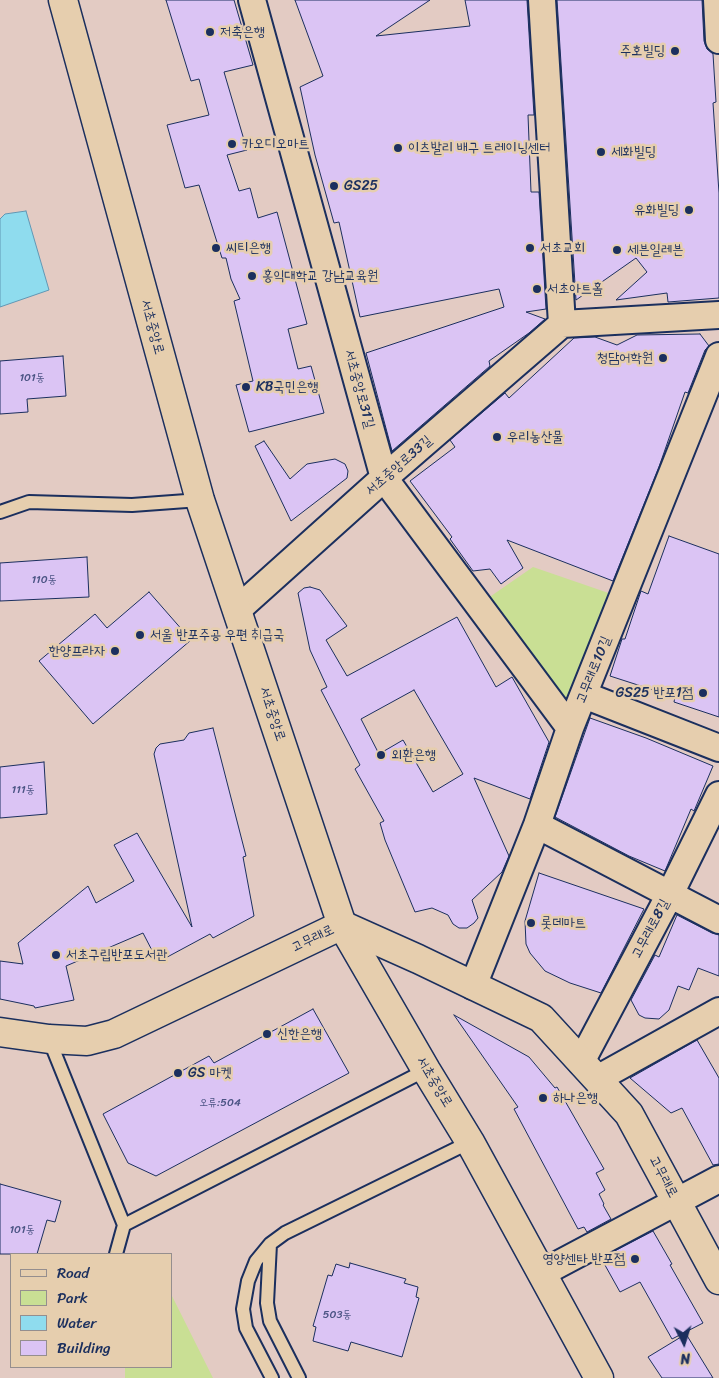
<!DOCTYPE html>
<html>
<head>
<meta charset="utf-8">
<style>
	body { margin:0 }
	#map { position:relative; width:719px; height:1378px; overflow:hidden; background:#e3cbc3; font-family:Sriracha,sans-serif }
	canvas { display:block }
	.legend { position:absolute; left:10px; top:1253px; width:162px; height:115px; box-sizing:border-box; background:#e6ceae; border:1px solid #958e8e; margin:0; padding:6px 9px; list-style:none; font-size:15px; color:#1b2f5e }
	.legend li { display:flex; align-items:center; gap:10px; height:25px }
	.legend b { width:25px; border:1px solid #958e8e }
	.north { position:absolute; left:659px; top:1318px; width:50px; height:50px; -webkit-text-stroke:4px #e6ceae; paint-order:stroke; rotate:175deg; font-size:14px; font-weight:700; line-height:20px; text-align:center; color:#1b2f5e }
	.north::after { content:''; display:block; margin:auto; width:18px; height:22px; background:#1b2f5e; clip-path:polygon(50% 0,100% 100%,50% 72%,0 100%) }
</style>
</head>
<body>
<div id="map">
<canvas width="719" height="1378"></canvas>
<ul class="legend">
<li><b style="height:6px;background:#e6ceae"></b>Road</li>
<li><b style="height:14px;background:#c9df94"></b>Park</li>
<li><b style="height:14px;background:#8fdcee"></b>Water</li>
<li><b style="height:14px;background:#dbc4f4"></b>Building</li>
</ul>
<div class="north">N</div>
</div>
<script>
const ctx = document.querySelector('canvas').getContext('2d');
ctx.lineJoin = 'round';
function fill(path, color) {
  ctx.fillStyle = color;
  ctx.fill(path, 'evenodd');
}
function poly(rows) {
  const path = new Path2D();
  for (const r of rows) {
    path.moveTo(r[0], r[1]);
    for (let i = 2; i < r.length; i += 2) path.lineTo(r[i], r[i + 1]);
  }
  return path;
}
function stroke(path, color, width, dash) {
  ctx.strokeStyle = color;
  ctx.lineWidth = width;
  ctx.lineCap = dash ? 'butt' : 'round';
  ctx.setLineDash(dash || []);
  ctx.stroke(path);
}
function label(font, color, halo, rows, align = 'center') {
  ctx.font = font + ' Sriracha,"Poor Story",sans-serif';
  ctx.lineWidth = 5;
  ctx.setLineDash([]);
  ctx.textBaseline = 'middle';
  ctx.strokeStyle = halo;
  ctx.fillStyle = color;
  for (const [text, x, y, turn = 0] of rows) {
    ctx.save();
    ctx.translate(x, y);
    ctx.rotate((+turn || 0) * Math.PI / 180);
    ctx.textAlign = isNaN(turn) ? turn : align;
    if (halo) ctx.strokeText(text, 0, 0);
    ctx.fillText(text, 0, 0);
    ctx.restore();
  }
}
const green = poly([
	[533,567,623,598,570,728,478,605],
	[171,1294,213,1378,125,1378,125,1367,171,1367]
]);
const water = poly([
	[26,211,49,290,0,307,0,219,5,214,26,211]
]);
const building = poly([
	[166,0,234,0,253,65,224,72,247,150,227,155,239,191,250,188,258,218,277,212,307,324,288,329,298,369,311,366,324,413,249,432,236,385,253,381,234,301,240,299,231,279,226,258,222,258,199,185,185,188,167,125,209,115,199,79,191,81,166,0],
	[295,0,430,0,376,36,470,26,465,0,527,0,534,115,528,115,531,192,539,192,546,309,526,312,545,319,529,333,489,361,490,366,392,451,366,353,504,307,499,289,360,317,339,222,334,223,315,155,300,87,323,76,295,0],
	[557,0,702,0,704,41,707,49,713,54,716,102,713,103,719,193,719,298,668,302,667,293,616,300,647,272,636,258,576,300,557,0],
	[700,334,709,346,705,350,688,393,685,392,659,467,613,581,507,540,523,568,501,584,490,569,473,571,450,539,452,537,410,481,455,447,450,440,505,393,509,398,574,338,595,337,617,345,637,335,700,334],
	[63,356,66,396,27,399,28,412,0,414,0,361,63,356],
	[264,441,290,479,307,464,335,459,345,464,348,471,347,478,291,521,255,446,264,441],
	[669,536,719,554,719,717,674,702,675,697,610,676,622,639,625,639,641,591,648,594,669,536],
	[87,557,89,597,0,601,0,563,87,557],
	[310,587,320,590,347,626,326,640,347,676,457,617,496,687,512,677,549,742,530,799,474,778,509,856,502,872,472,900,478,918,474,923,467,928,459,928,453,924,448,915,432,908,415,912,385,840,380,823,384,821,355,769,360,765,321,690,327,687,310,650,298,593,304,588,310,587],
	[414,690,463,774,433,792,403,740,379,754,361,719,414,690],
	[149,592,191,640,93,724,39,661,95,614,107,628,149,592],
	[590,718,646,738,713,766,694,811,691,809,665,871,629,856,555,817,590,718],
	[213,728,246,856,243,857,254,916,213,938,210,934,158,962,143,933,66,966,74,1000,35,1008,34,1006,0,999,0,961,23,964,18,943,88,886,96,903,134,881,114,845,137,833,192,927,154,754,156,748,160,744,184,740,189,733,213,728],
	[44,762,47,814,0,818,0,767,44,762],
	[539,873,644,909,601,993,570,983,545,971,530,953,526,944,525,921,539,873],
	[677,915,712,933,719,935,719,976,698,968,689,990,678,986,669,1010,659,1019,645,1018,639,1015,631,1000,655,955,659,957,677,915],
	[313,1009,349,1073,156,1176,128,1163,103,1114,209,1056,214,1063,313,1009],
	[454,1015,529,1057,555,1088,557,1087,604,1169,596,1173,605,1190,599,1194,604,1204,603,1205,611,1219,587,1232,584,1227,578,1229,514,1109,518,1107,454,1015],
	[697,1040,719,1078,719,1164,713,1165,682,1108,671,1113,630,1078,697,1040],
	[0,1184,61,1201,55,1222,47,1220,37,1254,0,1254,0,1184],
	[653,1231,672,1264,670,1265,703,1323,672,1339,640,1282,620,1292,601,1258,653,1231],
	[350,1263,406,1279,404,1283,418,1287,416,1297,419,1298,402,1357,351,1342,348,1351,313,1341,316,1327,313,1326,328,1275,332,1276,336,1264,349,1268,350,1263],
	[686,1334,713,1378,662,1378,648,1357,686,1334]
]);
const service = poly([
	[0,512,29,502,132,505,200,500],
	[49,1039,124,1225,116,1254],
	[124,1225,426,1070],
	[270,1244,267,1303,270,1321,299,1378],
	[272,1378,246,1328,243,1309,248,1281,256,1261,270,1244,285,1233,470,1142]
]);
const minor = poly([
	[252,0,384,478,570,728],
	[542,0,562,324],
	[717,0,719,40],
	[562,324,719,315],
	[237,610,384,478,562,324],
	[584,695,719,748],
	[537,825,719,920],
	[473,986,537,825,570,728,719,356],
	[581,1062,670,894,719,795],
	[597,1079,719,1011],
	[542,1273,719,1179]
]);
const tertiary = poly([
	[0,1032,49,1039,87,1041,114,1034,342,925,418,959,541,1018,629,1114,719,1280]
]);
const secondary = poly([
	[63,0,200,500,342,925,426,1070,470,1142,599,1378]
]);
const markers = [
	[210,32,5,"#1b2f5e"],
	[675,51,5,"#1b2f5e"],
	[232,144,5,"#1b2f5e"],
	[398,148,5,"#1b2f5e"],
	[601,152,5,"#1b2f5e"],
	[334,186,5,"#1b2f5e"],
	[689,210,5,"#1b2f5e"],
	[216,248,5,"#1b2f5e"],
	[530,248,5,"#1b2f5e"],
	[617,250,5,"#1b2f5e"],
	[252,276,5,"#1b2f5e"],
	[537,289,5,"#1b2f5e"],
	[663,358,5,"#1b2f5e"],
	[246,387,5,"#1b2f5e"],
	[497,437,5,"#1b2f5e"],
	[140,635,5,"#1b2f5e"],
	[115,651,5,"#1b2f5e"],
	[703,693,5,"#1b2f5e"],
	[381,755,5,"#1b2f5e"],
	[531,923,5,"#1b2f5e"],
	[56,955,5,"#1b2f5e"],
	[267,1034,5,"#1b2f5e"],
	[178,1073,5,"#1b2f5e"],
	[543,1098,5,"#1b2f5e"],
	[635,1259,5,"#1b2f5e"]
];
const numberNames = [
	["101동",32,378],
	["110동",44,580],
	["111동",23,790],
	["오류:504",220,1103],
	["101동",22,1230],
	["503동",337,1315]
];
const poiNames = [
	["저축은행",220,32],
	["주호빌딩",665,51,"right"],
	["카오디오마트",242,144],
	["이츠발리 배구 트레이닝센터",408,148],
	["세화빌딩",611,152],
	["GS25",344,186],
	["유화빌딩",679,210,"right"],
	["씨티은행",226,248],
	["서초교회",540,248],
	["세븐일레븐",627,250],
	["홍익대학교 강남교육원",262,276],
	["서초아트홀",547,289],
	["청담어학원",653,358,"right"],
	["KB국민은행",256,387],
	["우리농산물",507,437],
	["서울 반포주공 우편 취급국",150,635],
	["한양프라자",105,651,"right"],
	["GS25 반포1점",693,693,"right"],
	["외환은행",391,755],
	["롯데마트",541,923],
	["서초구립반포도서관",66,955],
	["신한은행",277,1034],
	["GS 마켓",188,1073],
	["하나은행",553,1098],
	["영양센타 반포점",625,1259,"right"]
];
const streetNames = [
	["서초중앙로",152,327,75],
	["서초중앙로31길",359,389,75],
	["서초중앙로33길",399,466,-41],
	["고무래로10길",594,670,-68],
	["서초중앙로",272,714,72],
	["고무래로8길",651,929,-62],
	["고무래로",313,939,-26],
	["서초중앙로",434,1082,59],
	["고무래로",663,1177,62]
];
fill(green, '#c9df94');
fill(water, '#8fdcee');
stroke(water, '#6197b4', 1);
fill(building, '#dbc4f4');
stroke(building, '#1b2f5e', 1);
stroke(service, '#1b2f5e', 16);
stroke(minor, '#1b2f5e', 30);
stroke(tertiary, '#1b2f5e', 31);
stroke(secondary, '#1b2f5e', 31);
stroke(service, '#e6ceae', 12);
stroke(minor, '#e6ceae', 26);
stroke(tertiary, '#e6ceae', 28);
stroke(secondary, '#e6ceae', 28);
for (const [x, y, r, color] of markers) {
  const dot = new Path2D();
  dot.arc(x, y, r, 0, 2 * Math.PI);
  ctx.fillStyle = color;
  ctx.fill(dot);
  stroke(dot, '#e6ceae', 2);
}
label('11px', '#4b5484', null, numberNames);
label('14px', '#1b2f5e', '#e6ceae', poiNames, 'left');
label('14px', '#1b2f5e', '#e6ceae', streetNames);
</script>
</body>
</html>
